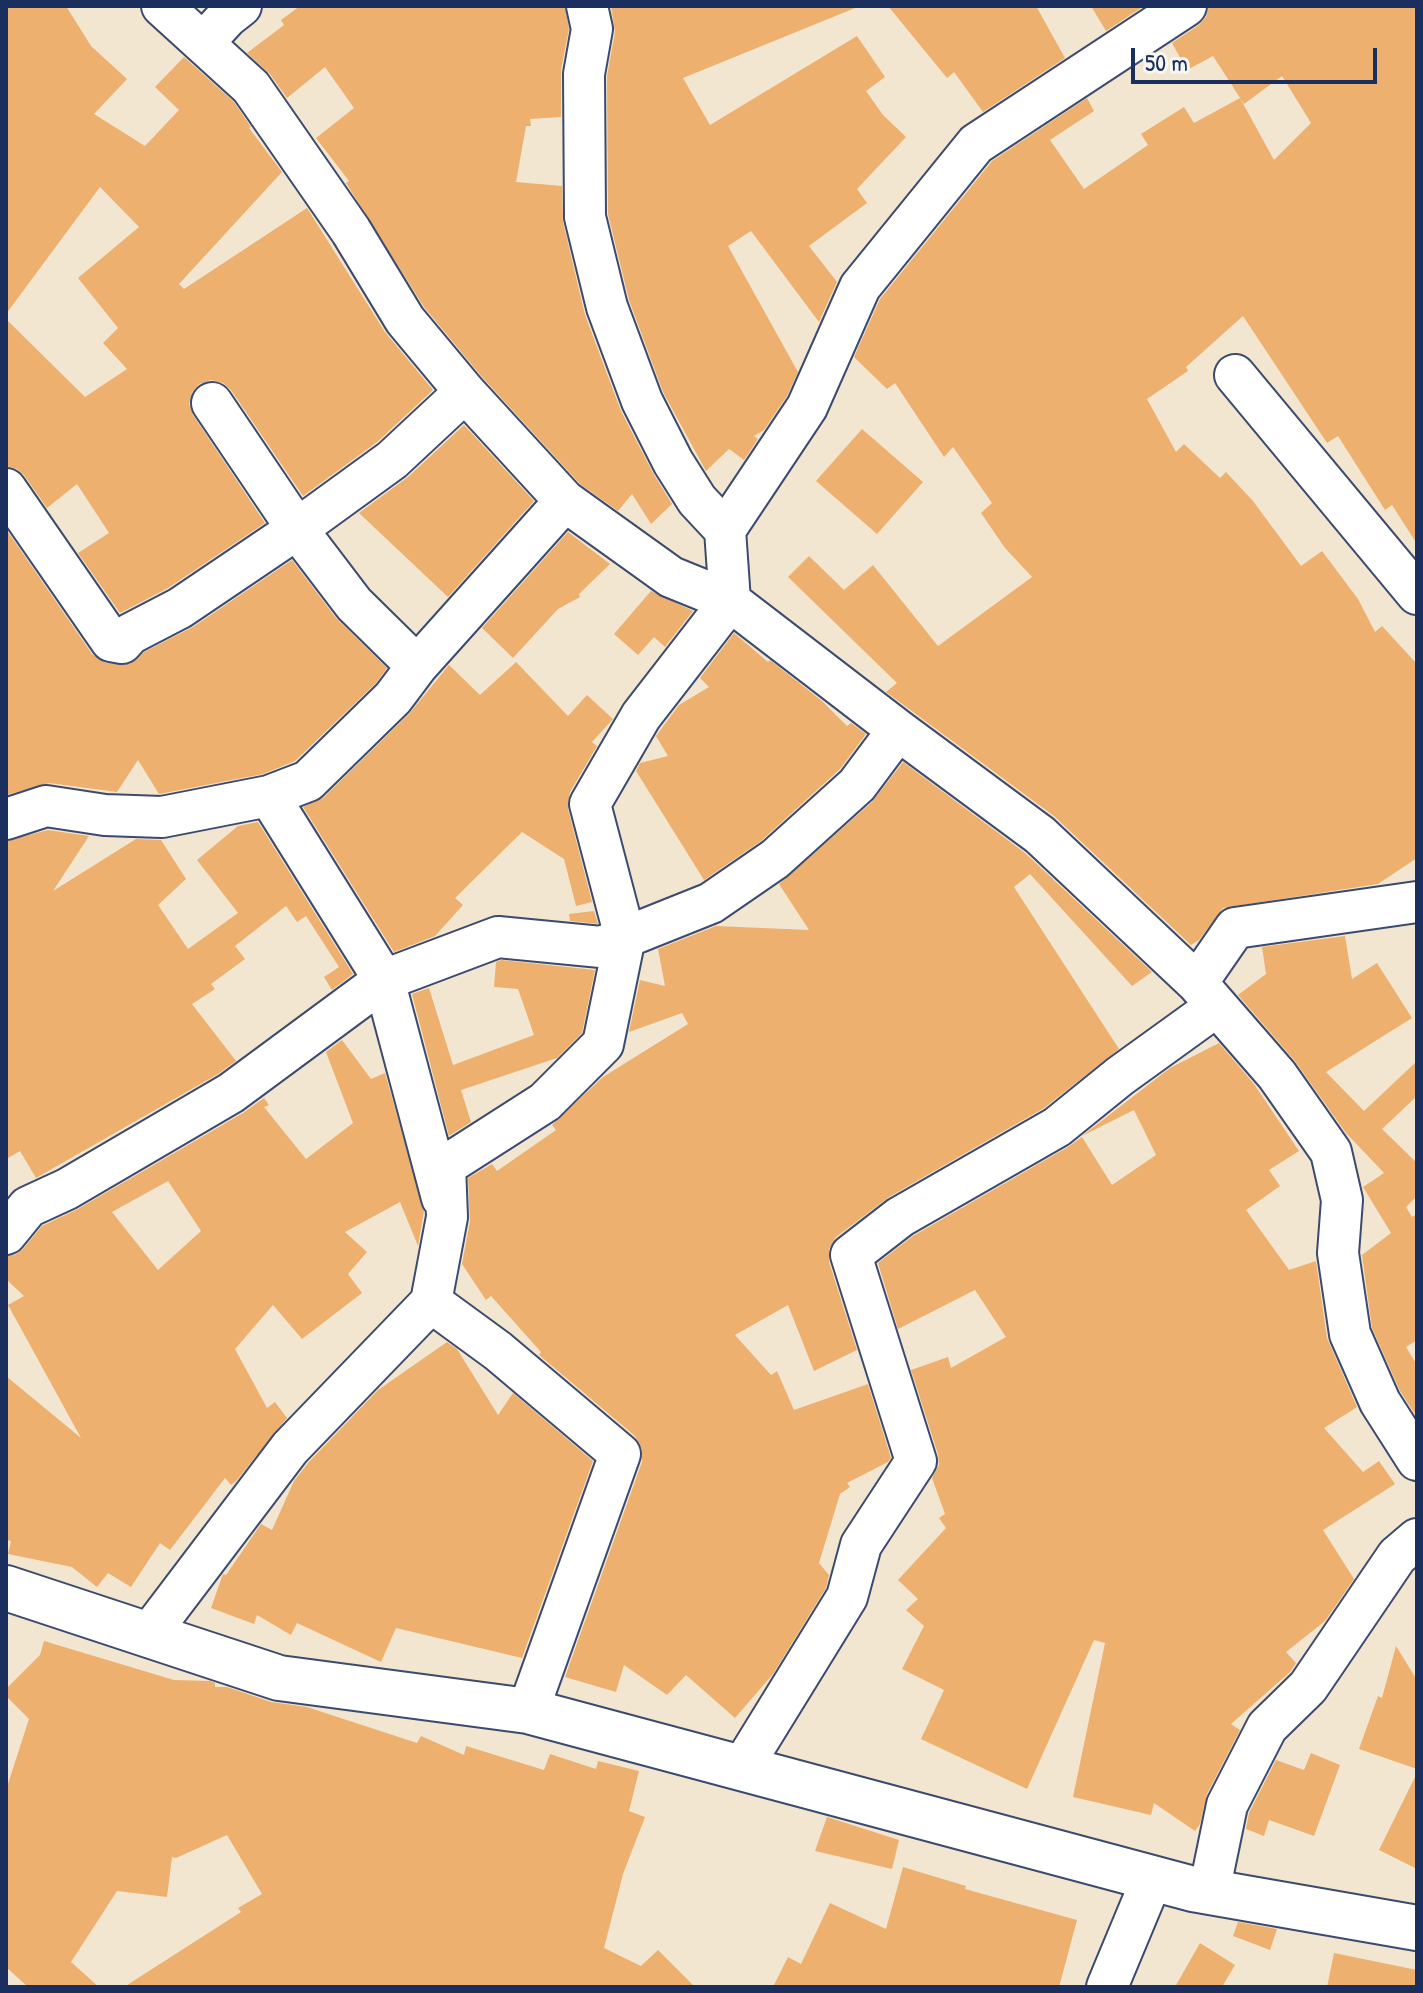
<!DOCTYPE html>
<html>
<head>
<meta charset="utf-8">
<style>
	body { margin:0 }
	#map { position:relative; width:1423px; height:1993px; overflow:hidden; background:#f3e6d0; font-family:"Patrick Hand",sans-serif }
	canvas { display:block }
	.frame { position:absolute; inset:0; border:8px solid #1b2f5e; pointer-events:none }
	.scale { position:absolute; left:1131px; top:48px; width:246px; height:36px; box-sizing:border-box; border:4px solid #1b2f5e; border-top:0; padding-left:10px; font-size:24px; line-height:28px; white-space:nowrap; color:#1b2f5e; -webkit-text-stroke:6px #f6f6f2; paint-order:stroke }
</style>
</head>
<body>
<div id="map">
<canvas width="1423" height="1993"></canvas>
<div class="frame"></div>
<div class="scale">50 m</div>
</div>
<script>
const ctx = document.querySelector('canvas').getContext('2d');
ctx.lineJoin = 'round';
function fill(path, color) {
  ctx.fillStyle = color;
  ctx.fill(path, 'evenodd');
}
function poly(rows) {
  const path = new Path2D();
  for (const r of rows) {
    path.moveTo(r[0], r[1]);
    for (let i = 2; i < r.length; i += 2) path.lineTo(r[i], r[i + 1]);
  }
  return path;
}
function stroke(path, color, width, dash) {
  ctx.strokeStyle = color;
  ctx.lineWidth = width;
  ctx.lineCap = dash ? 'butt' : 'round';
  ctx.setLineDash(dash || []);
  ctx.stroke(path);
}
const building = poly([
	[6,6,66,6,91,46,127,79,94,114,145,146,179,110,155,87,184,57,234,102,251,127,249,128,282,172,179,284,184,289,307,208,385,332,433,390,377,442,303,496,231,390,223,383,211,380,199,384,192,392,189,404,193,415,265,523,168,588,120,613,78,553,109,533,77,484,47,508,24,475,17,469,6,466,6,319,85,397,127,369,103,343,118,328,78,278,139,227,100,187,6,314],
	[300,6,565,6,569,29,561,70,561,117,530,119,531,126,526,126,516,182,562,186,563,222,585,315,621,411,653,473,672,504,651,524,632,494,618,511,580,484,482,377,424,307,346,183,349,181,316,138,354,108,325,67,287,98,270,74,247,53,284,25,281,20],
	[611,6,860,6,683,78,710,125,857,36,885,77,866,91,883,115,906,137,857,189,867,203,809,246,837,282,819,322,751,231,728,246,798,372,787,396,764,430,754,436,758,439,744,460,729,449,706,471,663,392,629,300,608,214,607,76,615,32],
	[888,6,1036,6,1065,58,983,112,954,72,947,78],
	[1091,6,1144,6,1106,31],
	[1209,6,1417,6,1417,544,1392,505,1385,510,1338,436,1327,443,1243,316,1186,367,1188,371,1147,399,1176,452,1184,444,1220,478,1226,472,1253,501,1301,566,1322,551,1358,599,1375,632,1382,626,1417,664,1417,858,1378,884,1223,908,1199,940,1191,945,1054,816,886,692,897,683,788,577,809,556,844,590,873,565,938,646,1032,577,1005,548,981,513,992,503,953,447,944,457,895,383,887,389,854,357,880,299,992,161,1087,98,1094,111,1050,140,1084,189,1148,145,1141,134,1184,107,1194,123,1240,98,1274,160,1311,123,1282,76,1244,104,1213,56,1187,70,1172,43,1199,25,1206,17],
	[464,425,534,501,448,597,359,513,408,477],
	[862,429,923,482,877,534,816,481],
	[6,529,92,654,106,663,130,664,144,652,193,627,292,560,336,618,387,668,376,683,295,761,263,774,159,794,138,760,117,792,49,783,6,795],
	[568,532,610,564,579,594,580,597,558,609,513,658,482,628],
	[651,591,693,611,665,647,654,637,638,655,614,634],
	[734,633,768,662,770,660,822,701,847,726,851,723,866,734,840,769,761,841,704,880,636,771,640,763,668,756,656,736,679,705,709,687,700,678],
	[516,662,568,716,587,695,613,719,592,742,597,746,570,792,568,809,592,902,576,906,564,859,522,832,455,898,463,905,435,936,394,952,303,807,324,797,409,714,449,665,480,695],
	[903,762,1025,853,1152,972,1132,986,1030,874,1014,887,1119,1049,1044,1108,889,1197,836,1237,829,1249,829,1262,857,1350,814,1371,788,1305,735,1335,771,1375,777,1371,794,1410,868,1384,891,1458,888,1462,847,1483,850,1487,840,1494,819,1563,829,1575,826,1588,773,1674,735,1718,686,1675,667,1695,624,1665,616,1692,565,1677,642,1462,642,1449,635,1436,539,1355,541,1352,491,1296,486,1300,462,1264,470,1221,468,1178,492,1164,497,1171,556,1130,552,1125,603,1077,688,1024,682,1013,629,1032,640,980,665,986,658,949,716,926,809,930,779,884,872,802],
	[258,822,353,974,332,990,324,977,339,967,306,916,297,922,286,906,235,946,245,959,211,984,215,989,192,1004,236,1061,218,1074,36,1178,20,1151,6,1159,6,841,48,830,89,836,53,891,136,839,161,840,186,879,158,905,188,949,238,913,197,860,238,826],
	[594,911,598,924,570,921,569,914],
	[1345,936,1352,979,1377,963,1412,1018,1326,1072,1364,1111,1417,1061,1417,1096,1382,1129,1417,1163,1417,1196,1406,1207,1412,1217,1417,1214,1417,1340,1406,1347,1417,1365,1417,1417,1400,1391,1372,1328,1362,1255,1391,1233,1363,1187,1384,1173,1346,1133,1294,1060,1238,995,1266,974,1262,947],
	[501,960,595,970,582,1033,557,1058,461,1090,471,1122,449,1136,412,994,429,988,453,1065,534,1035,518,989,494,987,496,962],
	[342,1040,371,1079,385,1073,424,1211,418,1246,400,1202,345,1232,367,1252,348,1274,362,1293,302,1339,273,1305,235,1349,267,1408,275,1402,287,1418,236,1481,231,1485,225,1478,170,1550,160,1543,131,1587,108,1573,97,1587,72,1567,8,1554,11,1541,6,1540,6,1376,81,1438,8,1305,24,1296,6,1279,6,1256,15,1255,23,1249,42,1226,78,1209,243,1113,264,1098,269,1105,264,1107,306,1159,353,1123,326,1052],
	[168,1181,201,1231,158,1270,112,1212],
	[1219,1043,1254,1084,1299,1151,1269,1170,1280,1186,1246,1210,1289,1270,1316,1261,1327,1338,1357,1407,1324,1428,1363,1472,1379,1461,1395,1484,1323,1530,1354,1579,1325,1621,1286,1652,1296,1663,1290,1672,1231,1724,1240,1730,1207,1794,1200,1824,1195,1831,1154,1803,1151,1815,1073,1797,1105,1643,1094,1640,1027,1789,921,1739,944,1690,902,1669,924,1626,906,1610,918,1599,898,1580,946,1528,939,1518,945,1514,932,1478,939,1465,938,1454,911,1370,948,1357,951,1368,1006,1337,975,1290,898,1329,878,1263,913,1236,1068,1147,1082,1137,1112,1185,1156,1155,1134,1110,1082,1136,1170,1068],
	[447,1342,457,1349,498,1415,513,1393,593,1461,522,1658,396,1628,381,1662,297,1623,291,1635,257,1615,254,1624,211,1608,223,1574,226,1575,261,1524,272,1530,294,1481,308,1463,378,1390],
	[44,1641,174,1680,210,1681,215,1683,215,1687,227,1687,271,1702,307,1707,417,1743,421,1736,464,1755,466,1746,544,1770,550,1754,596,1769,598,1761,639,1771,629,1811,645,1817,623,1874,604,1948,641,1966,658,1950,695,1987,124,1987,241,1912,238,1908,262,1894,227,1835,176,1858,172,1857,167,1897,117,1891,71,1962,99,1987,28,1987,6,1967,6,1790,29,1719,6,1696,6,1689,40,1655],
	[1396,1646,1417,1680,1417,1769,1359,1749,1378,1696,1382,1698],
	[1311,1753,1340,1765,1314,1836,1269,1820,1264,1836,1246,1829,1249,1813,1276,1760,1304,1770],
	[1417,1773,1417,1869,1379,1850],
	[827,1817,899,1840,892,1869,815,1851],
	[903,1867,966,1886,965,1889,1077,1920,1059,1987,773,1987,788,1957,801,1964,830,1903,886,1929],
	[1238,1922,1277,1929,1270,1950,1233,1936],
	[1200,1943,1235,1965,1222,1987,1175,1987],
	[1334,1953,1417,1970,1417,1987,1327,1987]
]);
const street = poly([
	[162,6,251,87,351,231,405,320,465,392,565,501,671,577,730,601,898,730,1040,835,1197,983,1277,1075,1331,1152,1342,1200,1338,1253,1350,1334,1380,1402,1417,1460],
	[204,42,227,17,241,6],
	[1235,375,1417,594],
	[212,403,297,529,354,604,417,666],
	[6,489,111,641,122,643,130,634,180,608,297,529,392,460,465,392],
	[725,530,807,407,860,287,976,144,1186,6],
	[269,796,384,980,442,1198],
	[6,819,46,806,105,815,162,817,269,796,308,781,393,698,417,666,565,501],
	[1197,983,1235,928,1417,902],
	[6,1234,28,1207,67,1189,231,1093,384,980,498,937,601,947,711,903,775,859,857,785,898,730],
	[149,1634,290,1448,431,1302],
	[528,1711,620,1454,498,1351,431,1302,447,1217,445,1166,545,1102,603,1044,625,937,590,804,641,716,730,601,725,530,697,500,673,462,642,401,607,307,585,217,584,74,592,29,587,6],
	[741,1769,847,1597,861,1545,916,1461,851,1255,900,1217,1057,1127,1120,1076,1217,1006],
	[1209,1892,1227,1805,1267,1727,1308,1687,1397,1556,1417,1539],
	[1107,1987,1152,1879]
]);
const secondary = poly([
	[6,1588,279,1678,528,1711,1193,1889,1417,1928]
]);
fill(building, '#edb06f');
stroke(street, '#3b4a6f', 44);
stroke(secondary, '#3b4a6f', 48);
stroke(street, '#fff', 40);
stroke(secondary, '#fff', 44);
</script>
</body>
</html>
